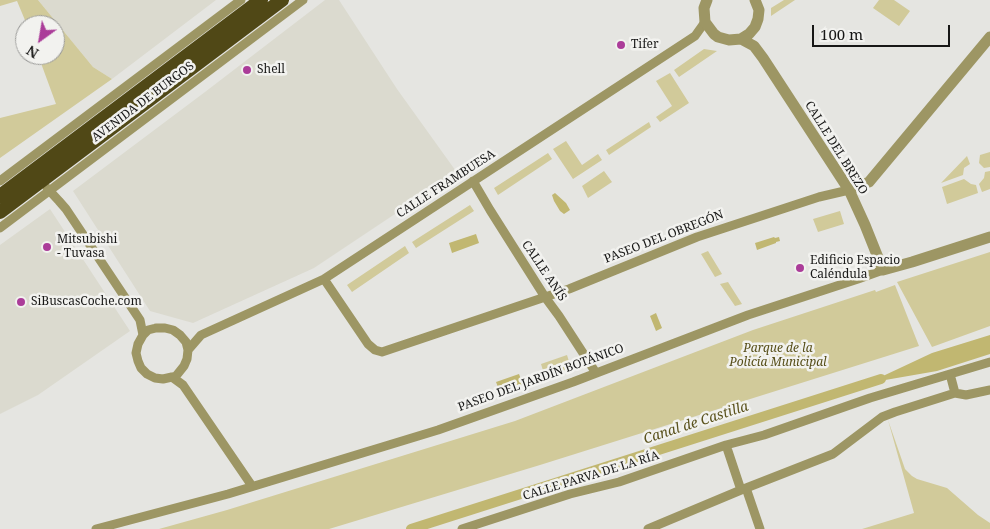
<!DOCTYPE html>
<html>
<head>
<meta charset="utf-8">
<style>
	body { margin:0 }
	#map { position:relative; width:990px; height:529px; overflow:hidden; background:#e5e5e1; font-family:"Noto Serif",serif }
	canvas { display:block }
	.north { position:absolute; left:15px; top:15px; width:50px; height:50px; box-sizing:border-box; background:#f2f2ef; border:1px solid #9a9a98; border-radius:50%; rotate:212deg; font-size:14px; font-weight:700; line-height:20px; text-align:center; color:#171716 }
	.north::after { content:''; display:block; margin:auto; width:18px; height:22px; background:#ab3c99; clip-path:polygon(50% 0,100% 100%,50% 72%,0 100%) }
	.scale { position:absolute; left:812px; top:25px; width:138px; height:22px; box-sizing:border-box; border:2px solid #171716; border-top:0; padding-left:6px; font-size:15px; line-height:18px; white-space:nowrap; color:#171716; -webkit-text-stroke:4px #f2f2ef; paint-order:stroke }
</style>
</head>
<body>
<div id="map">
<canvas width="990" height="529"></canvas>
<div class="north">N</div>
<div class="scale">100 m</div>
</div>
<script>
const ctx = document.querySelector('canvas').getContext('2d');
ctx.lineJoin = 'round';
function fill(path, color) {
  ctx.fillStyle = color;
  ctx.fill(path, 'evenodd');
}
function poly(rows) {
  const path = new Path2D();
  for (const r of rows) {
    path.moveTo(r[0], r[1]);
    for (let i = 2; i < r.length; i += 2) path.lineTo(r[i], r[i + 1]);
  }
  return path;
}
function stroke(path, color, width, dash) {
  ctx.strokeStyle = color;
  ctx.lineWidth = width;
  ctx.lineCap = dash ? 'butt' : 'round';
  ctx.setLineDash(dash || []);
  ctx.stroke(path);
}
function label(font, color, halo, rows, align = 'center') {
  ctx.font = font + ' "Noto Serif",serif';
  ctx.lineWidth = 5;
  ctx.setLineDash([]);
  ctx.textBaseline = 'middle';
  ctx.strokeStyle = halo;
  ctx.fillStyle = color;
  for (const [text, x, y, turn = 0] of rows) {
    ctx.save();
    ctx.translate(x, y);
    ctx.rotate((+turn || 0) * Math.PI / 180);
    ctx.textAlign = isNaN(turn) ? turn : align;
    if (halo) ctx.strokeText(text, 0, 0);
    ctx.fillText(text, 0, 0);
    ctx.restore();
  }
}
const built = poly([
	[38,0,216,0,112,79,93,67],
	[325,0,339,0,397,89,458,174,440,184,314,268,193,323,150,311,73,191,205,92],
	[50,209,130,331,38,395,0,414,0,245]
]);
const green = poly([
	[0,0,38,0,93,67,112,79,0,158,0,118,56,104,38,55,55,55,55,25,27,25,17,1,0,6],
	[784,0,795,0,771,16,771,8],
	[879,0,894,0,910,11,899,26,873,8],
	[704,49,717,51,679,77,674,70],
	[670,73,689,103,660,122,656,117,672,106,656,81],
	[649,122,651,127,609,155,606,150],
	[566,141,582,165,598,154,602,160,573,179,553,149],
	[990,152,990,167,984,168,979,163,980,155],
	[548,153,552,159,498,195,494,188],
	[967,156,970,164,964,168,963,175,941,183],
	[604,171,612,182,588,198,582,186],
	[990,171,990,189,982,192,979,184,984,178,985,172],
	[964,179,971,184,976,185,978,193,947,204,942,187],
	[470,205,474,211,416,248,412,242],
	[840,211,844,224,818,232,813,219],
	[405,246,409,253,352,292,347,285],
	[708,251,722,274,715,277,701,254],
	[990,252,990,326,932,347,897,282],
	[728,282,742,304,735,306,720,284],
	[895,285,919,346,540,465,329,529,159,529,227,510,515,421,753,330,875,290,876,292],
	[567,355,571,368,545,377,541,364],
	[888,420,905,469,912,476,917,479,947,488,978,515,990,523,990,529,862,529,914,513]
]);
const water = poly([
	[555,193,566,203,570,210,564,214,560,211,554,201,552,195],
	[476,234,479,243,452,253,449,243],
	[774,237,775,238,779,237,780,241,776,242,776,243,757,250,755,243],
	[656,313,662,328,656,331,650,316],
	[990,335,990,354,937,371,868,383,932,353],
	[519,374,523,385,500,392,496,382]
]);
const canal = poly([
	[411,529,881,379]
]);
const minor = poly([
	[0,181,241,0],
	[473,181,490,210,545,297,559,316,596,373],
	[47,188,59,201,66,209,140,320,143,335],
	[0,228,303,0],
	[324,279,368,344,375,350,382,352,569,289,697,237,819,197,849,190],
	[156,328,165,328,173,330,180,335,186,342,188,350,187,359,184,366,176,376,172,377,163,379,155,378,147,374,141,368,138,361,136,353,138,344,143,335,148,330,156,328],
	[188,350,201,335,324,279,695,36,705,22],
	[950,374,955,393],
	[172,377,183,385,252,486],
	[726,445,741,490],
	[746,488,760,529],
	[96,529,228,494,438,430,573,382,748,315,858,279,883,270],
	[462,529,570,494,619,482,726,445,764,435,870,398,990,362],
	[648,529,741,490,833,454,882,417,895,412,955,393,966,395,990,390]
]);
const tertiary = poly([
	[707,0,704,8,705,22,714,34,718,37,729,40,741,39,749,34,755,27,758,19,759,10,755,0],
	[741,39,754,46,763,58,849,190,865,225,883,270,912,262,990,237],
	[849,190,869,182,990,37]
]);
const trunk = poly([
	[0,196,261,0],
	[0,212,282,0]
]);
const markers = [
	[621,45,5,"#ab3c99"],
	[247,70,5,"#ab3c99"],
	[47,247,5,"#ab3c99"],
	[800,268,5,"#ab3c99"],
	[21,302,5,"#ab3c99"]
];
const poiNames = [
	["Tifer",631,45],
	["Shell",257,70],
	["Mitsubishi",57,240],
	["- Tuvasa",57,254],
	["Edificio Espacio",810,261],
	["Caléndula",810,275],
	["SiBuscasCoche.com",31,302]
];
const streetNames = [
	["AVENIDA DE BURGOS",143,102,-37],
	["CALLE DEL BREZO",836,148,58],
	["CALLE FRAMBUESA",446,184,-33],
	["PASEO DEL OBREGÓN",664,237,-21],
	["CALLE ANÍS",544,271,56],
	["PASEO DEL JARDÍN BOTÁNICO",541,378,-20],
	["CALLE PARVA DE LA RÍA",591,476,-17]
];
const parkNames = [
	["Parque de la",778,349],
	["Policía Municipal",778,363]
];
const waterNames = [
	["Canal de Castilla",696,423,-18]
];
fill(built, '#dbdacf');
fill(green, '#d1ca9a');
fill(water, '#c1b771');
stroke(canal, '#c1b771', 10);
stroke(minor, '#9d9664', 9);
stroke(tertiary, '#9d9664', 11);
stroke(trunk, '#504816', 14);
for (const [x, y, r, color] of markers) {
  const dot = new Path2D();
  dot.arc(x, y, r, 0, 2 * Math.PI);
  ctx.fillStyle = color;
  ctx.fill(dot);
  stroke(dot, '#f2f2ef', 2);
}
label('12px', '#171716', '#f2f2ef', poiNames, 'left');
label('12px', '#171716', '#f2f2ef', streetNames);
label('italic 12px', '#564e18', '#f2f2ef', parkNames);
label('italic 14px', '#5a521d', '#f2f2ef', waterNames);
</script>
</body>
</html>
